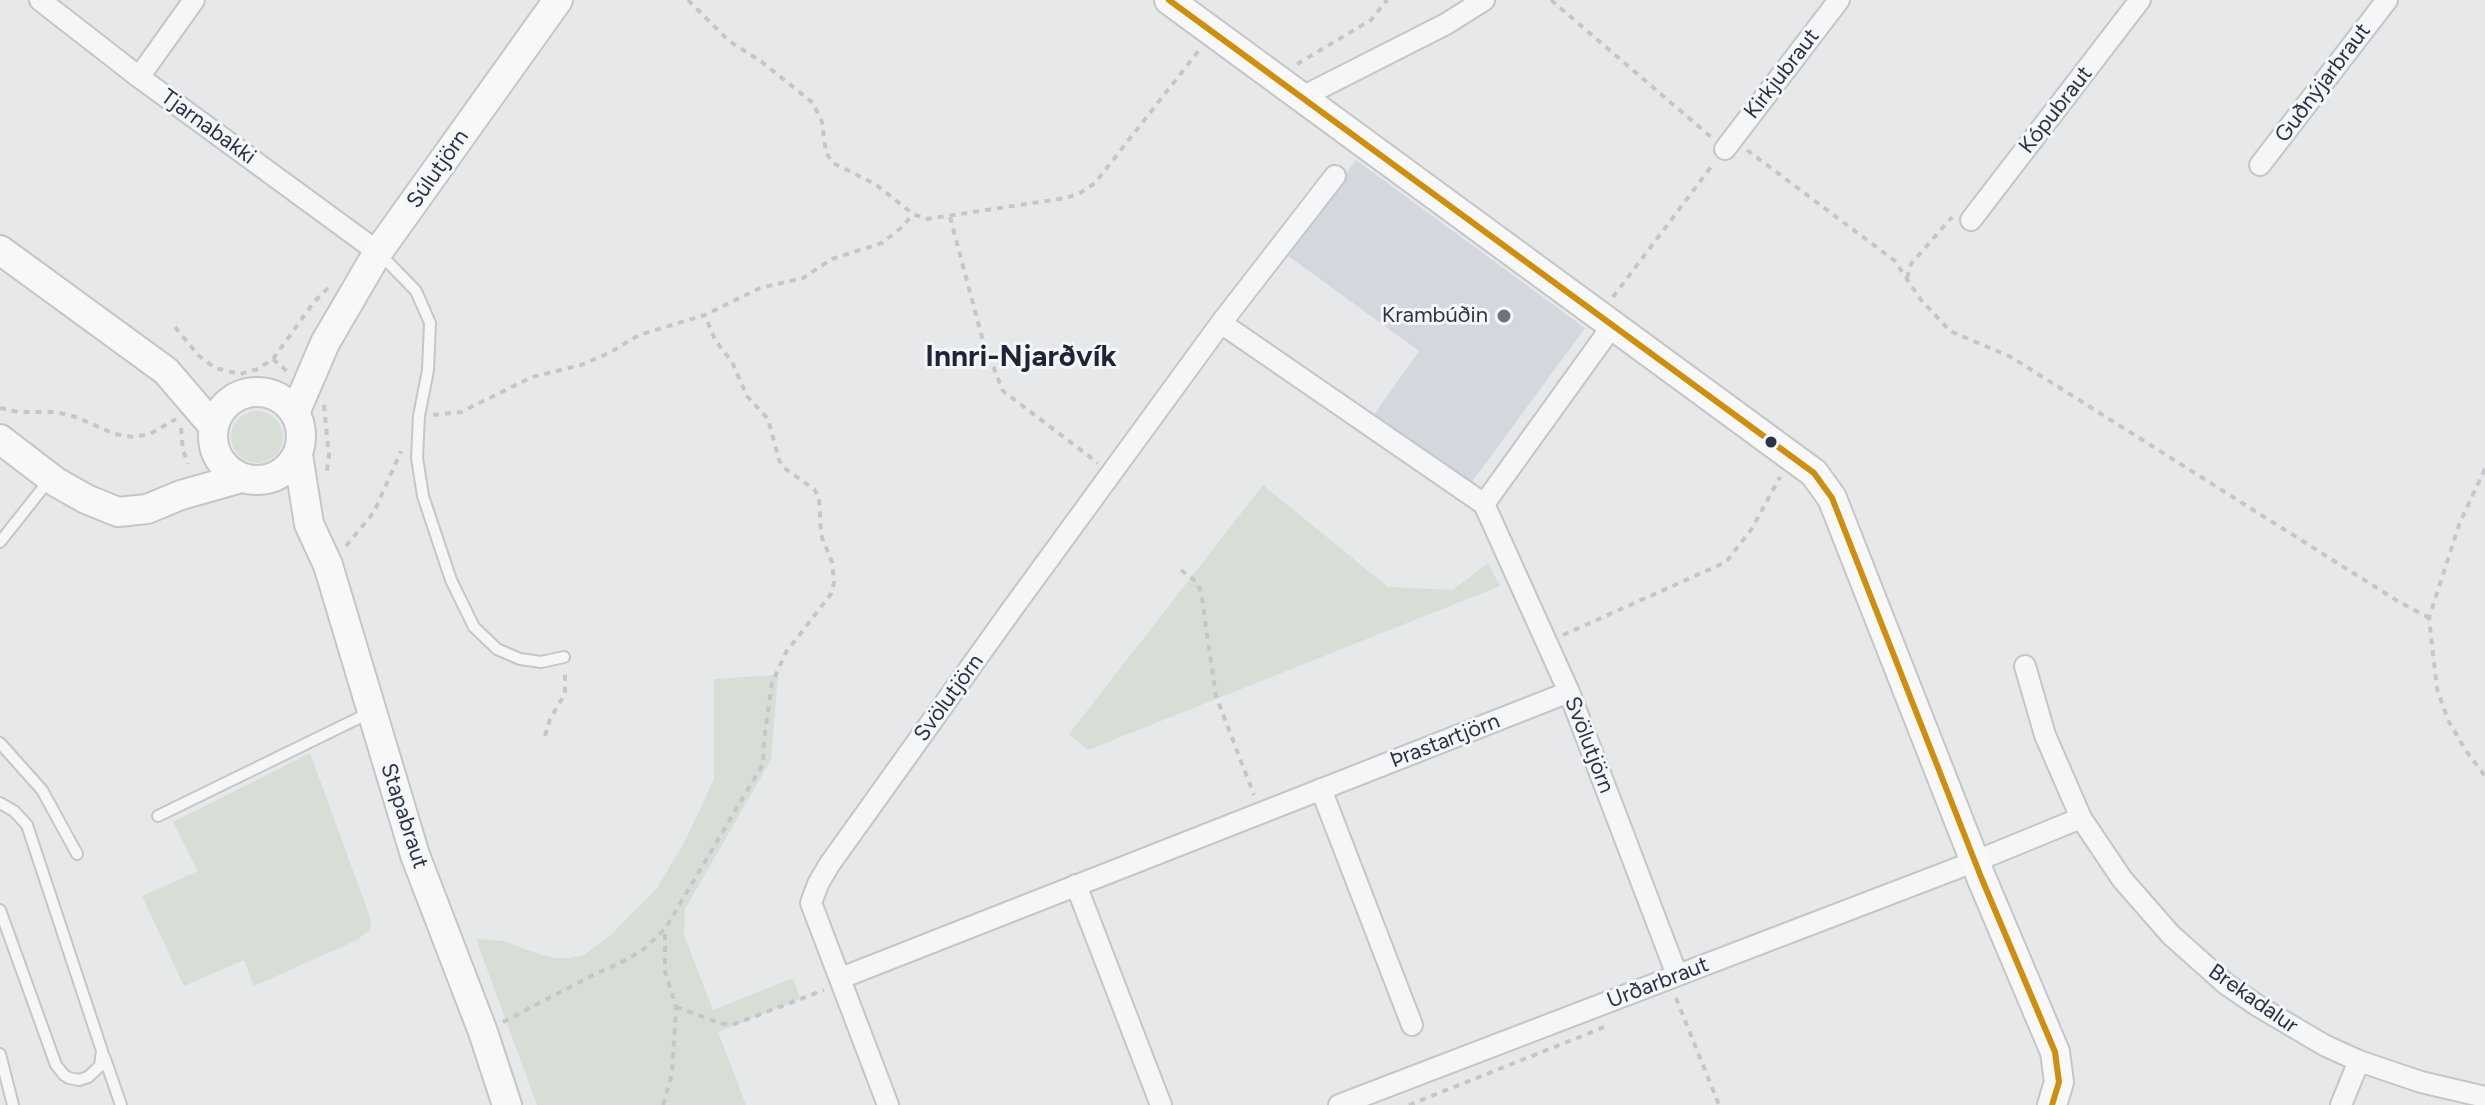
<!DOCTYPE html>
<html>
<head>
<meta charset="utf-8">
<style>
	body { margin:0 }
	canvas { display:block; background:#e6e8ea }
</style>
</head>
<body>
<canvas width="2485" height="1105"></canvas>
<script>
const ctx = document.querySelector('canvas').getContext('2d');
ctx.lineJoin = 'round';
function fill(path, color) {
  ctx.fillStyle = color;
  ctx.fill(path, 'evenodd');
}
function poly(rows) {
  const path = new Path2D();
  for (const r of rows) {
    if (r.length === 3) {
      path.moveTo(r[0] + r[2], r[1]);
      path.arc(r[0], r[1], r[2], 0, 2 * Math.PI);
      continue;
    }
    path.moveTo(r[0], r[1]);
    for (let i = 2; i < r.length; i += 2) path.lineTo(r[i], r[i + 1]);
  }
  return path;
}
function stroke(path, color, width, dash) {
  ctx.strokeStyle = color;
  ctx.lineWidth = width;
  ctx.lineCap = dash ? 'butt' : 'round';
  ctx.setLineDash(dash || []);
  ctx.stroke(path);
}
function label(font, color, halo, rows, align = 'center') {
  ctx.font = font + ' Figtree,sans-serif';
  ctx.lineWidth = 6;
  ctx.setLineDash([]);
  ctx.textBaseline = 'middle';
  ctx.strokeStyle = halo;
  ctx.fillStyle = color;
  for (const [text, x, y, turn = 0] of rows) {
    ctx.save();
    ctx.translate(x, y);
    ctx.rotate((+turn || 0) * Math.PI / 180);
    ctx.textAlign = isNaN(turn) ? turn : align;
    if (halo) ctx.strokeText(text, 0, 0);
    ctx.fillText(text, 0, 0);
    ctx.restore();
  }
}
const built = poly([
	[1356,160,1585,328,1469,486,1373,416,1419,351,1287,255]
]);
const green = poly([
	[257,437,26],
	[1263,485,1388,587,1453,590,1488,563,1500,586,1088,750,1069,734],
	[778,675,771,760,685,909,684,935,713,1010,793,978,800,999,718,1032,746,1105,537,1105,476,939,504,941,538,954,556,958,570,958,584,955,611,935,657,888,685,841,714,779,714,679],
	[310,753,371,920,370,930,357,940,254,986,244,960,184,986,142,896,198,871,173,822]
]);
const path = poly([
	[688,0,729,41,762,62,813,103,822,122,826,153,833,163,875,184,913,214,927,219,1066,198,1080,193,1095,183,1200,49],
	[1551,0,1711,137],
	[1297,64,1371,20,1387,0],
	[1747,150,1895,261,1921,300,1950,331,2011,357,2396,600,2429,618],
	[950,217,983,341,1003,391,1098,463],
	[1907,278,1911,264,1952,217],
	[1613,297,1714,163],
	[175,327,198,355,215,368,240,374,258,369,273,359,289,373],
	[273,359,314,302,328,288],
	[324,405,329,456,326,476],
	[0,408,18,412,56,412,76,417,115,434,134,437,150,434,176,419],
	[433,415,461,412,532,377,581,365,609,353,639,335,705,315,760,288,803,278,832,259,882,243,902,227,913,214],
	[181,428,183,450,188,464],
	[2485,469,2460,522,2429,618,2437,689,2448,720,2466,751,2485,776],
	[346,546,374,512,401,451],
	[1181,570,1197,582,1201,592,1216,696,1254,795],
	[1563,635,1726,562,1751,530,1780,477],
	[545,736,550,719,565,694,565,671],
	[1676,998,1719,1105],
	[676,1007,720,1023,732,1025,824,990],
	[503,1022,595,974,626,960,645,948,665,929,763,764,764,740,772,683,786,652,831,594,834,582,832,562,821,535,819,497,814,489,784,468,779,460,768,419,747,396,732,362,715,340,705,315],
	[663,1105,672,1074,676,1007,665,971,665,929],
	[1409,1105,1607,1026]
]);
const lane = poly([
	[380,254,416,291,430,323,428,370,419,416,417,458,423,496,451,580,474,627,497,649,520,659,541,662,564,657],
	[0,542,50,479],
	[0,743,42,790,77,854],
	[0,803,14,811,27,825,102,1051,100,1066,88,1077,79,1080,69,1078,64,1075,56,1065,0,910],
	[158,816,369,713],
	[0,1054,13,1105],
	[104,1056,121,1105]
]);
const street = poly([
	[40,0,139,77,378,252],
	[139,77,194,0],
	[1304,98,1312,92,1446,24,1484,0],
	[1725,149,1839,0],
	[2260,165,2387,0],
	[1335,176,1221,323,1484,504,1569,692,1677,975],
	[1971,220,2140,0],
	[1484,504,1613,325],
	[2025,666,2045,735,2081,818],
	[1321,789,1412,1025],
	[1076,885,1161,1105],
	[841,978,1569,692],
	[888,1105,811,903,818,884,829,865,1010,612,1221,323],
	[1339,1105,1976,861,2081,818,2122,879,2171,935,2226,984,2258,1006,2324,1045,2359,1061,2421,1082,2485,1097],
	[2341,1105,2359,1061]
]);
const secondary = poly([
	[1169,0,1814,473,1832,498,1981,877,2055,1052,2059,1082,2052,1105],
	[0,250,166,371,214,427],
	[257,436,44],
	[295,413,325,343,378,252,558,0],
	[0,439,56,482,86,499,118,512,147,509,181,495,241,478],
	[298,455,309,524,328,565,415,855,483,1032,507,1105]
]);
const bus1 = poly([
	[1169,0,1814,473,1832,498,1981,877,2055,1052,2059,1082,2052,1105]
]);
const markers = [
	[1504,316,8,"#6c737f"],
	[1771,442,7,"#2b3445"]
];
const streetNames = [
	["Kirkjubraut",1782,74,-52],
	["Guðnýjarbraut",2323,83,-53],
	["Kópubraut",2056,110,-52],
	["Tjarnabakki",208,127,36],
	["Súlutjörn",438,169,-55],
	["Svölutjörn",949,698,-54],
	["Þrastartjörn",1445,741,-21],
	["Svölutjörn",1589,745,69],
	["Stapabraut",404,816,72],
	["Urðarbraut",1658,983,-21],
	["Brekadalur",2253,999,35]
];
const poiNames = [
	["Krambúðin",1488,316]
];
const districtNames = [
	["Innri-Njarðvík",1021,357]
];
fill(built, '#d4d7dd');
fill(green, '#d6ded6');
stroke(lane, '#c4c6c8', 14);
stroke(street, '#c4c6c8', 24);
stroke(secondary, '#c4c6c8', 32);
stroke(path, '#c5c6ca', 4, [6, 6]);
stroke(lane, '#f5f6f7', 10);
stroke(street, '#f5f6f7', 20);
stroke(secondary, '#f8f8f8', 28);
stroke(bus1, '#ce8f0e', 6);
for (const [x, y, r, color] of markers) {
  const dot = new Path2D();
  dot.arc(x, y, r, 0, 2 * Math.PI);
  ctx.fillStyle = color;
  ctx.fill(dot);
  stroke(dot, '#f4f6f9', 3);
}
label('22px', '#2b3445', '#f4f6f9', streetNames);
label('22px', '#2b3445', '#f4f6f9', poiNames, 'right');
label('bold 30px', '#1d2536', '#f4f6f9', districtNames);
</script>
</body>
</html>
